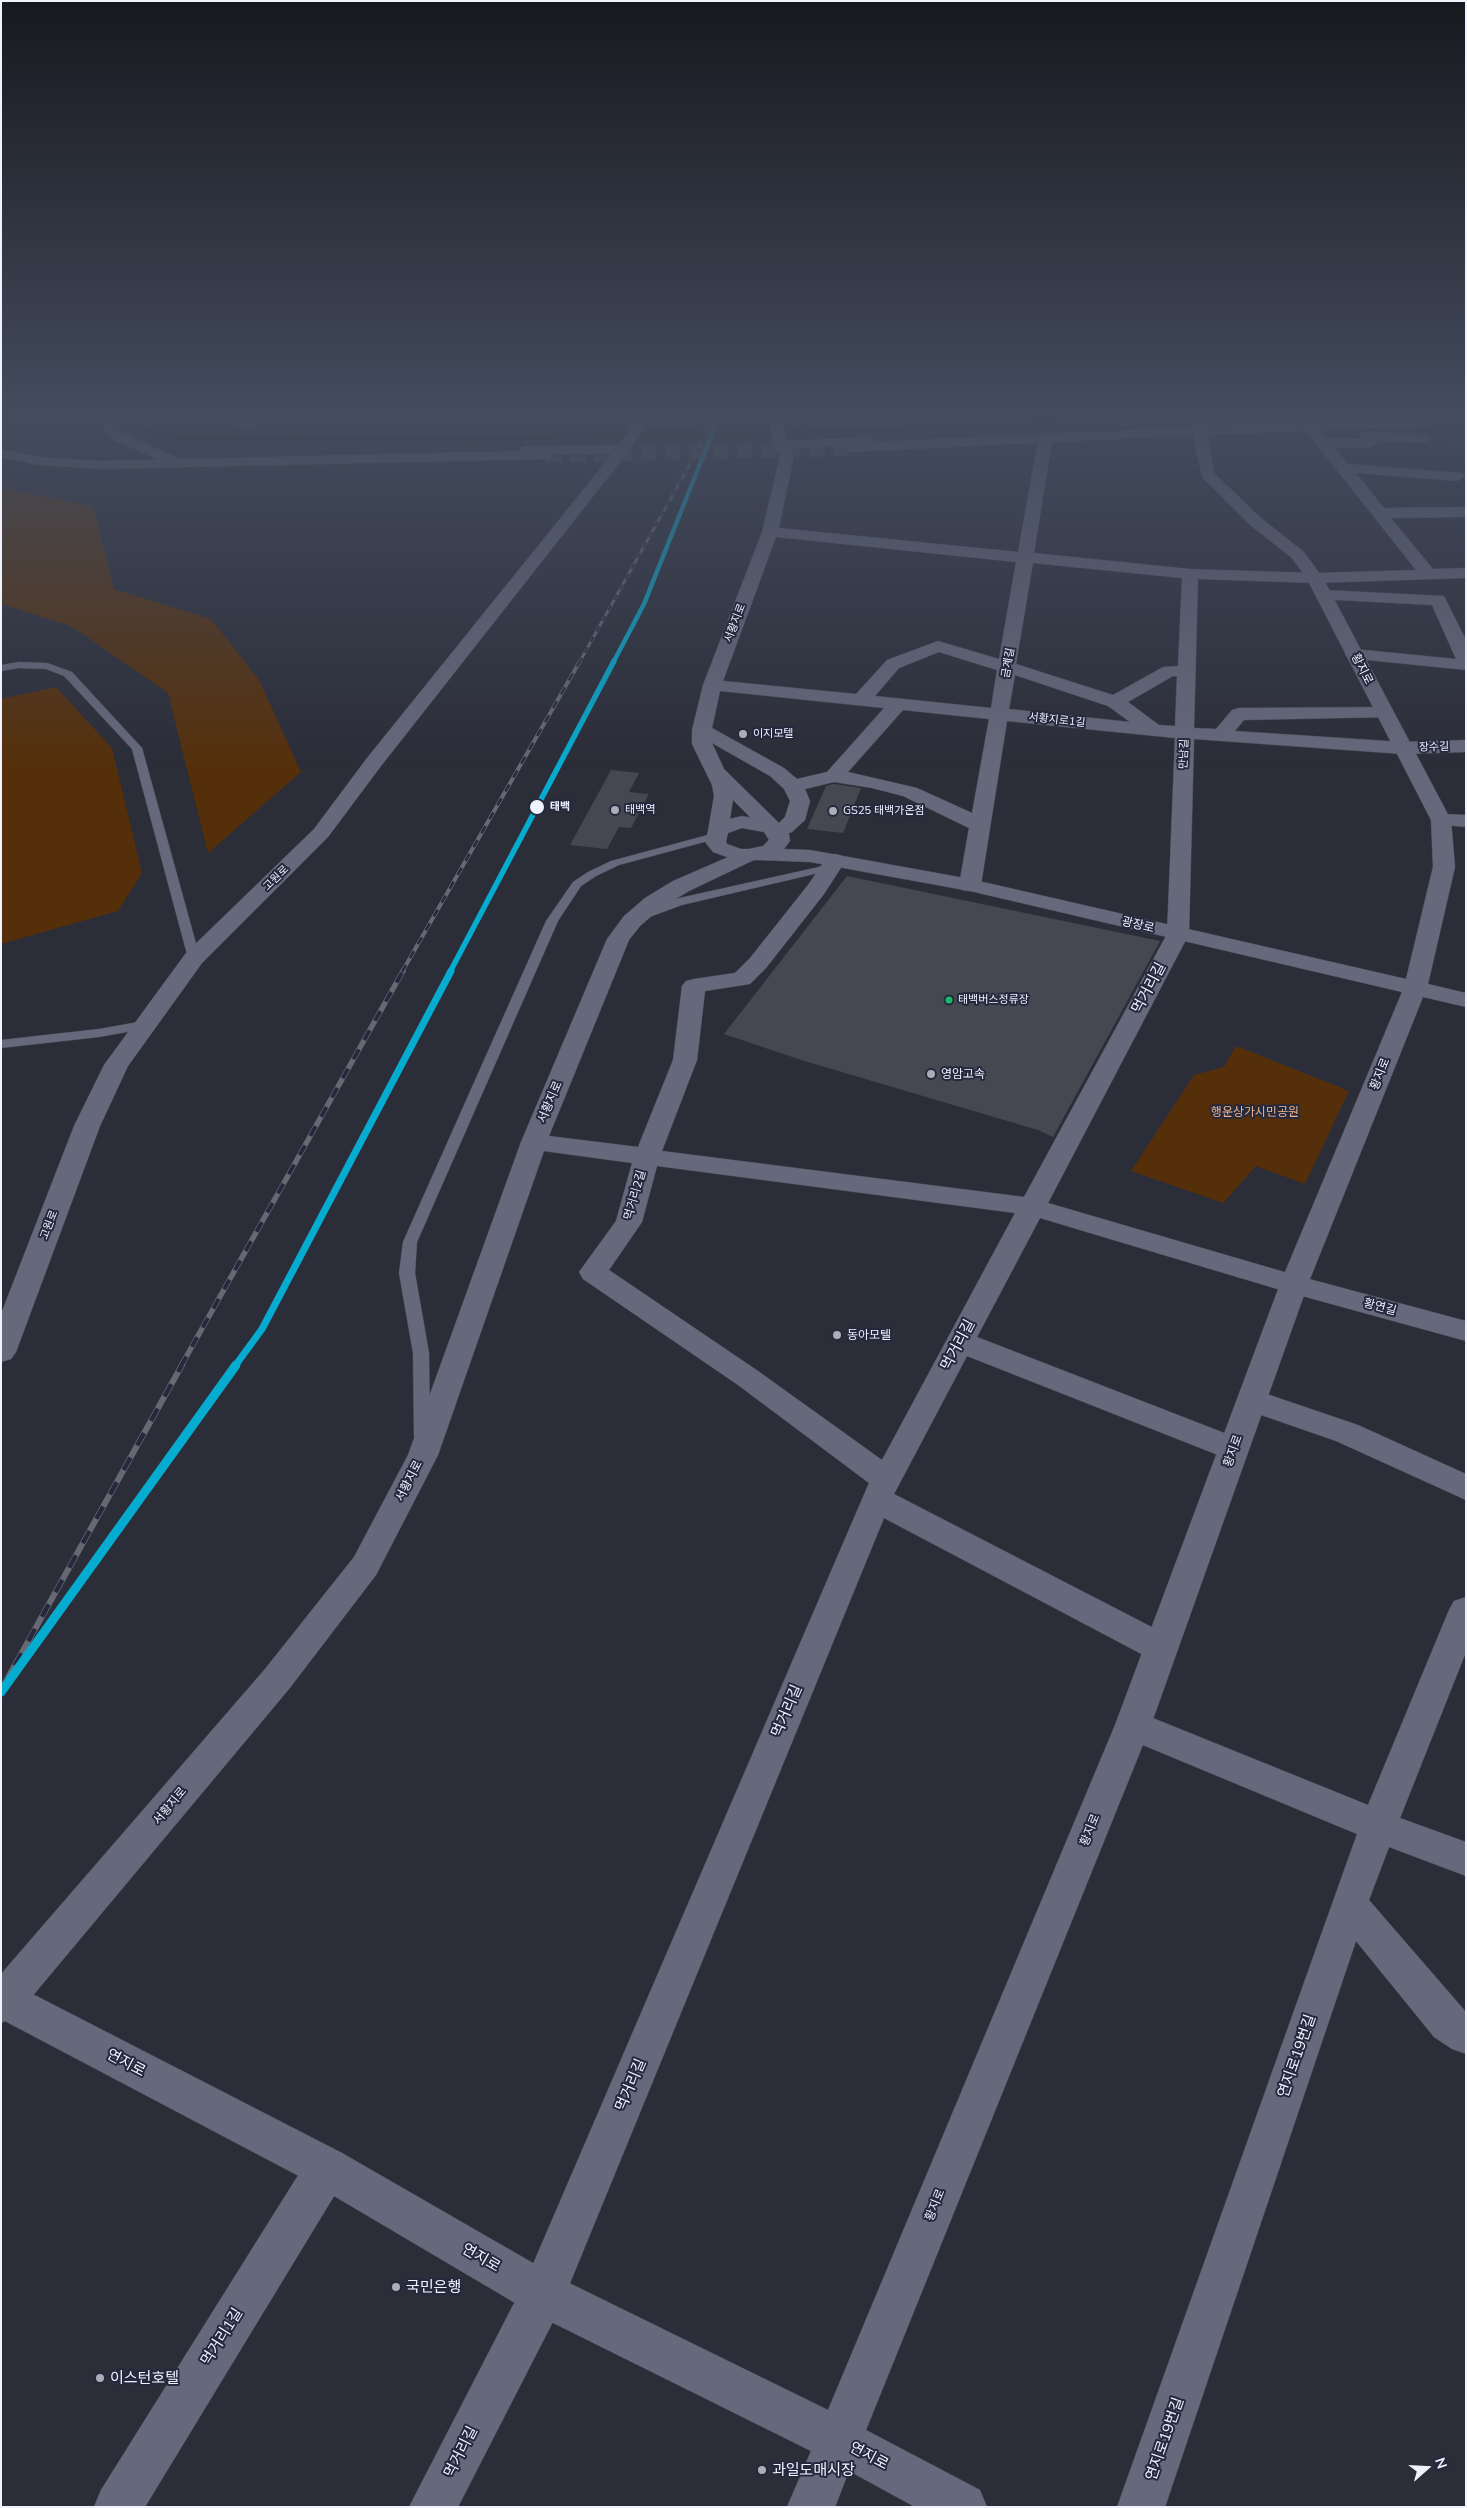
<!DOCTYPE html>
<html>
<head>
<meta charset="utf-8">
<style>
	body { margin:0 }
	#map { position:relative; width:1467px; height:2508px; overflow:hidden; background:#2b2d38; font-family:Mulish,sans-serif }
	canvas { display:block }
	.frame { position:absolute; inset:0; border:2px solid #f0f3fe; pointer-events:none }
	.north { position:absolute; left:1402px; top:2443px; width:50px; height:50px; -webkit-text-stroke:4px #25293e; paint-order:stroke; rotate:71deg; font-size:14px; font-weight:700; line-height:20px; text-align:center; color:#f0f3fe }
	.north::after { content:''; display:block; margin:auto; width:18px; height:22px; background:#f0f3fe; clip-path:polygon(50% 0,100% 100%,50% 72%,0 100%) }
</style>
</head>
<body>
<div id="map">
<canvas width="1467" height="2508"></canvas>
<div class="frame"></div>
<div class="north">N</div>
</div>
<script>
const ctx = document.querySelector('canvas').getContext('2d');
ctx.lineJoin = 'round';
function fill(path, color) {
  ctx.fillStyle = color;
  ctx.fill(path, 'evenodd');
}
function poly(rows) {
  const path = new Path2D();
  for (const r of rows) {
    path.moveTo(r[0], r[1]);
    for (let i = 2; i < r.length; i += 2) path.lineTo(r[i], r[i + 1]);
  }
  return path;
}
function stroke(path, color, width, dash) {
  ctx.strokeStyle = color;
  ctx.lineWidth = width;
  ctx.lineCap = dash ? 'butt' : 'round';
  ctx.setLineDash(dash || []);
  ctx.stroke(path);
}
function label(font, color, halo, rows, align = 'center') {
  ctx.font = font + ' Mulish,"Noto Sans KR",sans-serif';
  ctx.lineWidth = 4;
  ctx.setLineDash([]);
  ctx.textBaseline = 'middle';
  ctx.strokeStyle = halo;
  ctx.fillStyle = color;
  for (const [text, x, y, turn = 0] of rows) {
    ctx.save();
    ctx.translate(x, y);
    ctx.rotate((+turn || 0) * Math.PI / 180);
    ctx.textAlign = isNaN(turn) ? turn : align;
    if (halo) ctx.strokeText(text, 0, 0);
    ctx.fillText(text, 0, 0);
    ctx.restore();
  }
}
const built = poly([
	[1466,427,1466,465,1433,428]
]);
const green = poly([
	[1,488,93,506,114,589,211,619,259,680,301,772,208,853,168,693,71,626,1,604],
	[56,687,112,748,142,873,118,911,1,944,1,699],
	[1236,1046,1349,1091,1305,1184,1256,1166,1223,1203,1131,1171,1194,1075,1224,1067]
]);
const stream = poly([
	[132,419,144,430,176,437,473,441,602,434,746,434,1106,423,1143,419]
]);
const building = poly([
	[611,770,639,773,629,792,649,794,631,828,619,827,607,849,570,845],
	[834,784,861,788,843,833,807,829,826,786],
	[847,876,1160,941,1053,1137,1038,1130,801,1060,724,1034]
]);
const tertiaryTunnel = poly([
	[545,455,851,448]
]);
const service = poly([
	[19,662,47,663,72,672,142,748,200,958,198,961,194,962,188,958,132,749,64,676,46,669,19,668,1,671,1,665,19,662],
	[715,833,719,834,719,838,619,865,596,876,581,886,558,921,417,1242,415,1273,429,1353,430,1436,428,1440,422,1442,416,1440,414,1436,413,1353,399,1273,403,1242,546,921,573,882,588,872,611,861,715,833],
	[835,857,841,860,827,871,682,905,644,919,638,915,675,899,819,867,835,857],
	[144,1021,151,1025,149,1028,99,1037,1,1048,1,1040,99,1029,144,1021]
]);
const minor = poly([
	[94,419,109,419,124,434,184,461,186,464,184,467,174,467,114,440,94,419],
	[197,419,285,419,278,423,247,427,204,423,197,419],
	[637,419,816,419,809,423,784,424,787,445,794,456,779,528,1018,552,1038,441,1040,438,1050,438,1052,441,1034,553,1190,569,1315,573,1416,570,1317,445,1303,426,1305,423,1315,423,1327,438,1361,439,1359,435,1366,431,1424,435,1431,439,1424,443,1375,440,1377,444,1370,448,1334,447,1348,464,1462,473,1465,476,1457,481,1356,473,1384,508,1466,507,1466,517,1391,518,1433,569,1466,568,1466,578,1315,583,1198,579,1194,728,1216,729,1232,710,1239,708,1384,707,1391,709,1393,713,1391,717,1244,720,1235,731,1402,742,1466,740,1466,752,1402,754,1194,739,1189,934,1048,1203,1298,1276,1466,1321,1466,1341,1284,1291,1040,1218,977,1337,1245,1441,1249,1449,1245,1457,1234,1460,1223,1457,967,1356,894,1494,1173,1638,1178,1648,1173,1658,1161,1662,1149,1658,884,1518,559,2310,458,2507,409,2507,527,2278,869,1483,738,1385,583,1279,579,1272,616,1221,632,1163,544,1151,438,1455,376,1575,289,1689,15,2017,1,2023,1,1974,265,1669,354,1557,408,1455,521,1142,607,939,624,916,645,898,673,881,742,851,749,849,756,851,760,855,756,859,689,891,661,908,640,926,629,940,549,1136,638,1147,673,1060,682,986,686,981,694,979,735,973,750,958,808,885,828,856,835,854,842,856,846,860,824,894,766,968,750,984,705,991,697,1060,662,1151,1024,1197,1167,934,1175,738,1007,721,981,885,978,890,970,891,962,890,959,885,969,828,903,796,872,788,834,782,805,789,810,801,805,820,792,832,777,837,764,831,733,800,728,831,725,835,718,837,711,835,708,831,714,796,712,785,692,744,692,730,703,685,762,532,780,456,773,445,770,424,641,426,634,422,637,419],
	[776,537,1016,562,999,659,938,641,887,660,856,694,723,681,776,537],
	[1033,563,1182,578,1178,666,1163,667,1113,695,1016,664,1033,563],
	[939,652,997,670,991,708,875,696,899,668,939,652],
	[1015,675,1108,706,1130,722,1009,709,1015,675],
	[1173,676,1177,676,1175,726,1159,725,1128,702,1173,676],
	[720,691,884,708,827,772,797,779,784,768,712,728,720,691],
	[903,710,989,719,972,813,917,788,848,772,903,710],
	[712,743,770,776,784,789,790,801,785,817,779,823,724,769,712,743],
	[657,1166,1015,1213,882,1460,758,1371,609,1270,642,1222,657,1166],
	[1324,590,1444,596,1466,640,1466,670,1348,658,1345,654,1348,650,1354,649,1456,659,1432,605,1318,599,1316,595,1318,591,1324,590],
	[1441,814,1466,815,1466,827,1434,824,1431,820,1434,816,1441,814],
	[1252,1389,1358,1425,1466,1474,1466,1500,1336,1441,1241,1408,1237,1400,1241,1392,1252,1389],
	[1466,1597,1466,1652,1400,1818,1466,1842,1466,1876,1389,1847,1369,1900,1466,2012,1466,2054,1452,2049,1434,2037,1356,1941,1165,2507,1117,2507,1357,1834,1121,1736,1115,1725,1121,1714,1133,1710,1368,1805,1449,1610,1454,1601,1466,1597],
	[327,2147,342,2153,348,2168,342,2183,145,2507,94,2507,101,2490,312,2153,327,2147]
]);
const tertiary = poly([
	[636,419,650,419,628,452,381,766,328,837,202,963,128,1066,100,1126,16,1352,11,1359,1,1362,1,1314,74,1126,104,1065,186,953,314,829,367,758,612,454,552,454,550,458,545,459,99,469,39,465,1,457,1,449,39,457,99,461,520,451,522,447,527,446,619,445,636,419],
	[1191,419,1205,419,1206,426,1390,419,1466,419,1466,424,1208,435,1214,473,1261,518,1304,552,1323,578,1451,820,1455,867,1428,984,1466,993,1466,1007,1423,997,1308,1284,1151,1725,866,2430,980,2490,987,2507,915,2507,849,2471,835,2507,787,2507,811,2451,527,2310,312,2183,1,2019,1,1983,5,1981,19,1987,342,2153,559,2278,828,2410,1115,1725,1280,1284,1402,992,970,891,810,862,757,860,738,861,713,852,705,842,708,831,717,822,742,816,771,821,778,823,789,834,790,841,784,849,810,850,970,879,1406,979,1433,867,1431,820,1307,579,1292,558,1249,524,1202,477,1193,435,851,452,846,451,845,446,780,449,773,445,780,441,869,437,874,438,875,442,1192,427,1191,419],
	[742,828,764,832,769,840,763,846,749,849,741,849,727,844,726,841,728,833,742,828]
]);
const railFar3 = poly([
	[579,663,715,419]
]);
const railFar2 = poly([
	[402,972,580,661]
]);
const railFar1 = poly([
	[181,1366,403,971]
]);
const rail = poly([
	[1,1690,182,1365]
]);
const rail1Far3 = poly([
	[613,663,644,604,718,419]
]);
const rail1Far2 = poly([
	[450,972,614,661]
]);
const rail1Far1 = poly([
	[235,1366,262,1329,451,971]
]);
const rail1 = poly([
	[1,1692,236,1365]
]);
const markers = [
	[743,734,5,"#abaeb9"],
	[537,807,8,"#f0f3fe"],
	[615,810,5,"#abaeb9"],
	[833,811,5,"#abaeb9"],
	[949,1000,4.5,"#1ab867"],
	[931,1074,5,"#abaeb9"],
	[837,1335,5,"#abaeb9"],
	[396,2287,5,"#abaeb9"],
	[100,2378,5,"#abaeb9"],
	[762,2470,5,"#abaeb9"]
];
const farStreetnames = [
	["서황지로",735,623,-69],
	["금계길",1008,663,-80],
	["서황지로1길",1057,720,6],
	["장수길",1434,747,-2],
	["만남길",1184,754,-88],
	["고원로",276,878,-45],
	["고원로",49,1225,-69]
];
const farPoinames = [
	["이지모텔",753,734],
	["태백역",625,810],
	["GS25 태백가온점",843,811]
];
const farStopnames = [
	["태백",550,807]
];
const busNames = [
	["태백버스정류장",958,1000]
];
const streetNames = [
	["황지로",1362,669,63],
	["광장로",1138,925,13],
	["황지로",1380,1074,-68],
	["서황지로",550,1102,-67],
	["먹거리2길",635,1195,-74],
	["황연길",1380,1307,15],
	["황지로",1233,1451,-70],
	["서황지로",409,1481,-63],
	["서황지로",170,1806,-50],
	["황지로",1090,1830,-68],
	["황지로",935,2205,-68]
];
const poiNames = [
	["영암고속",941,1074],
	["동아모텔",847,1335]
];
const parkNames = [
	["행운상가시민공원",1255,1112]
];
const nearStreetnames = [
	["먹거리길",1149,988,-62],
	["먹거리길",958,1345,-62],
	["먹거리길",787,1711,-67],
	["연지로19번길",1297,2056,-71],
	["연지로",126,2063,28],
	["먹거리길",631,2085,-67],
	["연지로",481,2258,30],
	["먹거리1길",222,2337,-58],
	["연지로19번길",1165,2439,-71],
	["먹거리길",461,2452,-63],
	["연지로",869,2456,28]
];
const nearPoinames = [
	["국민은행",406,2287],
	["이스턴호텔",110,2378],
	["과일도매시장",772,2470]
];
fill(built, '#2c3049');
fill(green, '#552f0a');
stroke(stream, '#261105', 5);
fill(building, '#464851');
stroke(tertiaryTunnel, '#494b56', 16, [16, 8]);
stroke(service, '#474a53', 1);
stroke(minor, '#474a53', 1);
stroke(tertiary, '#474a53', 1);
fill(service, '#66697b');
fill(minor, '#66697b');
fill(tertiary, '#66697b');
stroke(railFar3, '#666874', 3);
stroke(railFar2, '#666874', 4);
stroke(railFar1, '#666874', 5.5);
stroke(rail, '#666874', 6);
stroke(railFar3, '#25293e', 2, [6]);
stroke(railFar2, '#25293e', 2.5, [8]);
stroke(railFar1, '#25293e', 4, [11]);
stroke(rail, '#25293e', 4.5, [14]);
stroke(rail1Far3, '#06acd0', 4.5);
stroke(rail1Far2, '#06acd0', 5.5);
stroke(rail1Far1, '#06acd0', 7);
stroke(rail1, '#06acd0', 9);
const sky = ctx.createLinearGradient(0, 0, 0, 770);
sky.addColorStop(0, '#18191f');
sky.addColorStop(0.54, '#444c5e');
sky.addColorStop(1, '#444c5e00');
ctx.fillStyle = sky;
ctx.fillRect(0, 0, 1467, 770);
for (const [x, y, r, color] of markers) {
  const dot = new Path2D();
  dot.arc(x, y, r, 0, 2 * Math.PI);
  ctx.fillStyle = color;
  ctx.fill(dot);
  stroke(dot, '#25293e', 2);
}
label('11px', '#f0f3fe', '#25293e', farStreetnames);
label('11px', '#f0f3fe', '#25293e', farPoinames, 'left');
label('bold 11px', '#f0f3fe', '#25293e', farStopnames, 'left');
label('11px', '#f0f3fe', '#25293e', busNames, 'left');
label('12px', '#f0f3fe', '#25293e', streetNames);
label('12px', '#f0f3fe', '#25293e', poiNames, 'left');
label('12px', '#f1b587', '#25293e', parkNames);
label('15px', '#f0f3fe', '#25293e', nearStreetnames);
label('15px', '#f0f3fe', '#25293e', nearPoinames, 'left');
</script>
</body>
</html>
